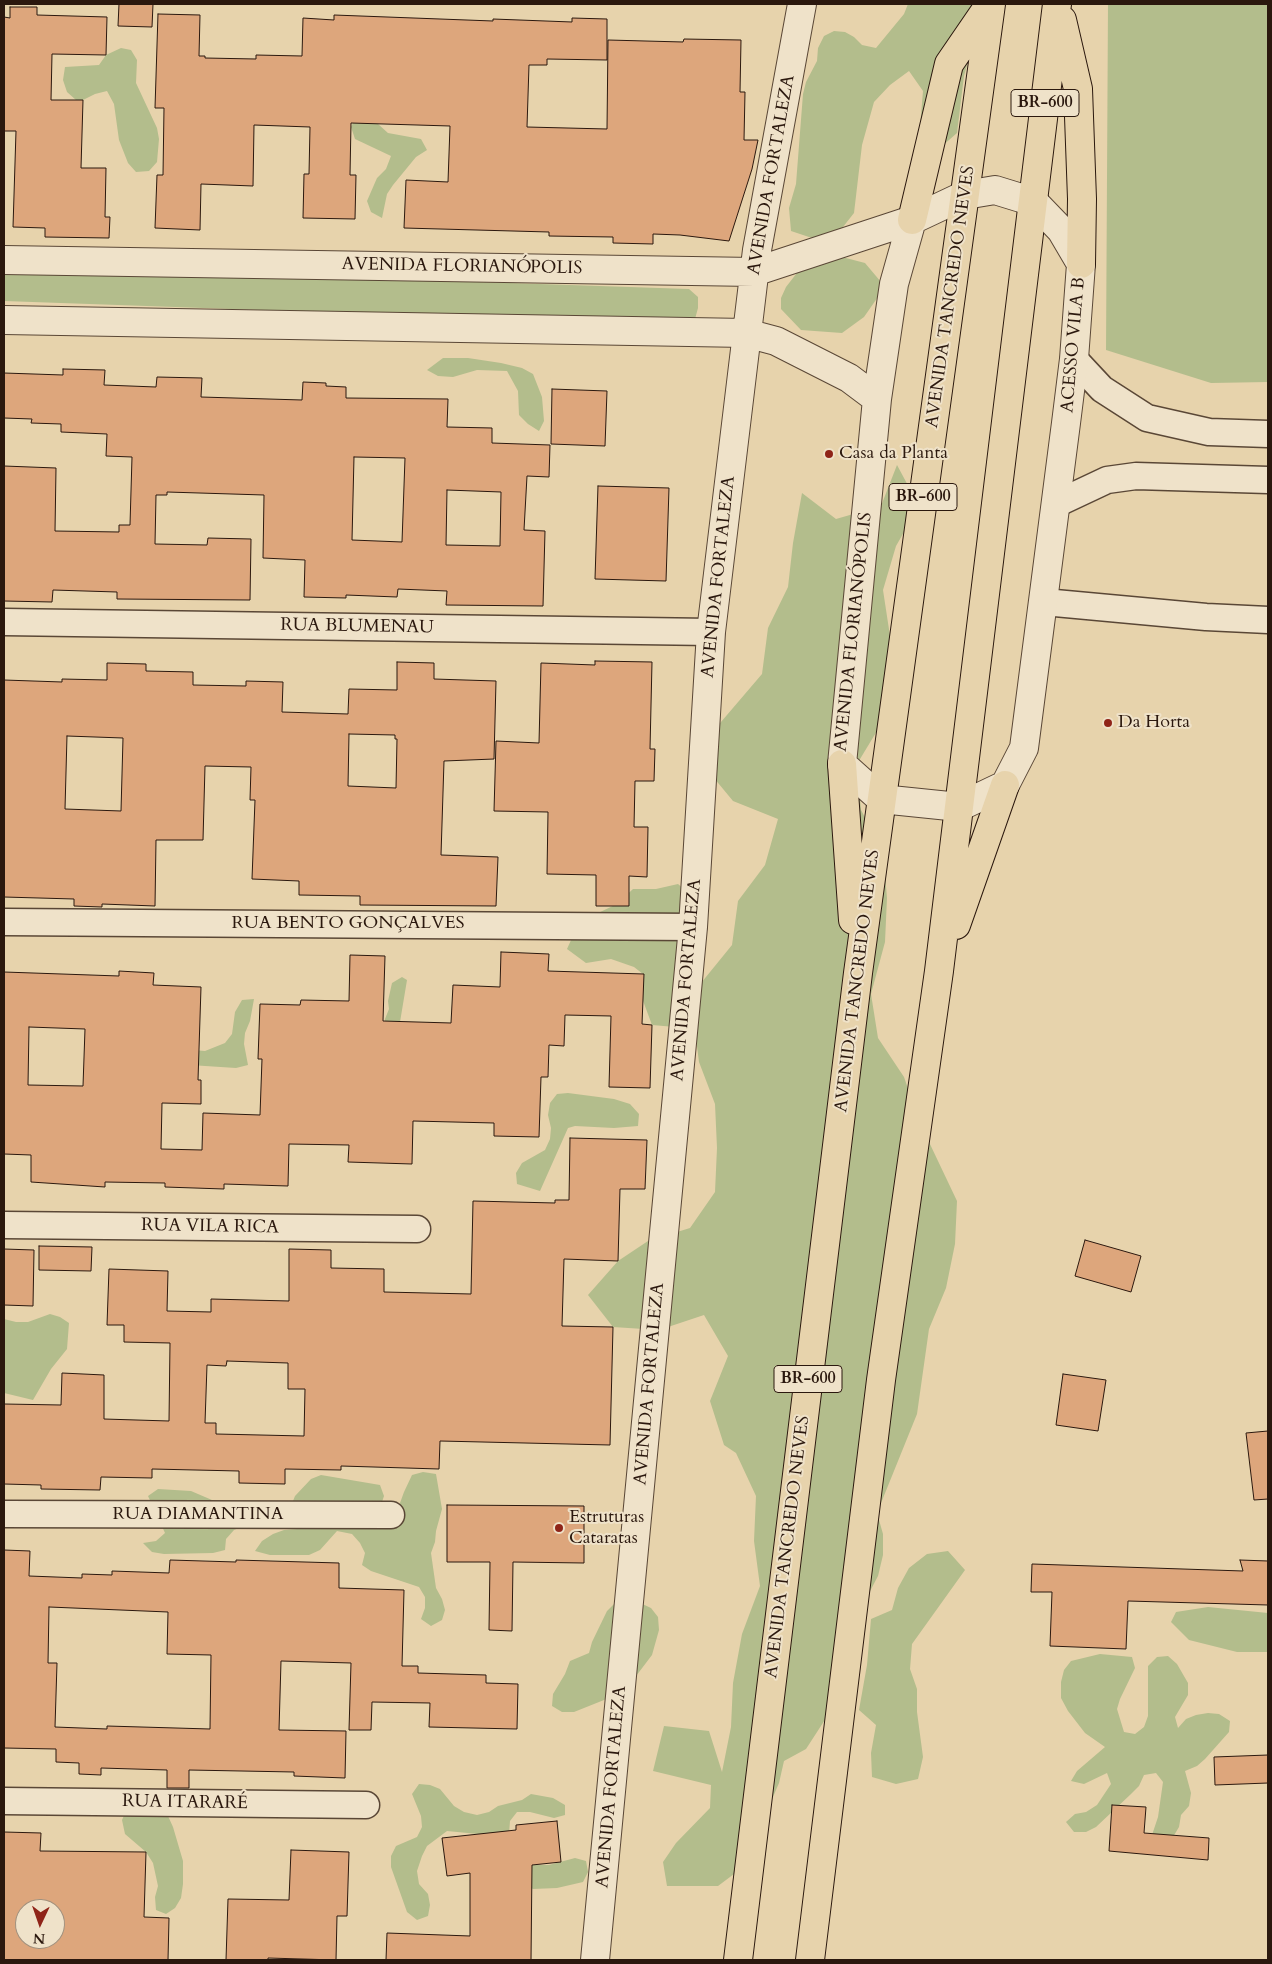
<!DOCTYPE html>
<html>
<head>
<meta charset="utf-8">
<style>
	body { margin:0 }
	#map { position:relative; width:1272px; height:1964px; overflow:hidden; background:#e7d3ac; font-family:Cardo,serif }
	canvas { display:block }
	.frame { position:absolute; inset:0; border:5px solid #2b180e; pointer-events:none }
	.north { position:absolute; left:15px; top:1899px; width:50px; height:50px; box-sizing:border-box; background:#efe2c9; border:1px solid #a1917e; border-radius:50%; rotate:183deg; font-size:14px; font-weight:700; line-height:20px; text-align:center; color:#2b180e }
	.north::after { content:''; display:block; margin:auto; width:18px; height:22px; background:#8f2418; clip-path:polygon(50% 0,100% 100%,50% 72%,0 100%) }
</style>
</head>
<body>
<div id="map">
<canvas width="1272" height="1964"></canvas>
<div class="frame"></div>
<div class="north">N</div>
</div>
<script>
const ctx = document.querySelector('canvas').getContext('2d');
ctx.lineJoin = 'round';
function fill(path, color) {
  ctx.fillStyle = color;
  ctx.fill(path, 'evenodd');
}
function poly(rows) {
  const path = new Path2D();
  for (const r of rows) {
    path.moveTo(r[0], r[1]);
    for (let i = 2; i < r.length; i += 2) path.lineTo(r[i], r[i + 1]);
  }
  return path;
}
function stroke(path, color, width, dash) {
  ctx.strokeStyle = color;
  ctx.lineWidth = width;
  ctx.lineCap = dash ? 'butt' : 'round';
  ctx.setLineDash(dash || []);
  ctx.stroke(path);
}
function label(font, color, halo, rows, align = 'center') {
  ctx.font = font + ' Cardo,serif';
  ctx.lineWidth = 4;
  ctx.setLineDash([]);
  ctx.textBaseline = 'middle';
  ctx.strokeStyle = halo;
  ctx.fillStyle = color;
  for (const [text, x, y, turn = 0] of rows) {
    ctx.save();
    ctx.translate(x, y);
    ctx.rotate((+turn || 0) * Math.PI / 180);
    ctx.textAlign = isNaN(turn) ? turn : align;
    if (halo) ctx.strokeText(text, 0, 0);
    ctx.fillText(text, 0, 0);
    ctx.restore();
  }
}
const green = poly([
	[908,4,977,4,972,47,964,76,957,133,941,147,919,139,923,91,909,71,890,85,874,102,862,145,854,213,839,232,815,239,791,231,789,208,796,184,803,94,806,82,817,61,818,48,824,36,834,31,845,32,854,37,862,45,876,48,904,14],
	[1108,4,1268,4,1268,382,1211,383,1106,350],
	[121,48,131,50,137,60,136,83,157,128,159,139,157,162,149,171,136,172,128,163,119,140,114,104,107,91,95,94,83,100,76,100,67,92,63,80,65,67,99,65,106,55],
	[372,113,378,124,388,133,421,139,427,150,416,157,393,185,387,194,382,218,371,212,367,201,377,178,386,169,391,156,355,139,351,127,353,123],
	[842,257,865,263,881,282,880,294,864,317,842,333,801,330,781,309,781,298,786,287,800,269],
	[4,266,689,289,698,297,698,308,695,319,687,325,4,301],
	[443,358,468,358,501,363,522,368,533,374,542,397,544,421,539,431,528,424,519,415,518,391,507,371,477,370,453,377,438,376,427,370],
	[897,465,919,506,896,546,883,590,890,636,887,680,880,726,857,764,861,810,883,851,887,898,885,942,871,994,878,1038,904,1077,919,1121,957,1201,955,1244,946,1288,929,1329,917,1414,877,1513,883,1534,883,1555,878,1576,868,1595,830,1712,806,1749,784,1761,779,1783,770,1804,738,1871,718,1886,667,1886,663,1862,676,1843,710,1808,711,1785,653,1771,664,1726,709,1731,722,1772,731,1727,733,1683,742,1634,760,1586,754,1541,756,1496,736,1453,724,1445,710,1401,728,1356,704,1315,659,1330,613,1327,588,1295,618,1261,648,1241,690,1228,715,1192,717,1148,715,1104,699,1062,693,1015,675,1027,652,1025,642,998,643,974,634,967,611,959,586,963,567,949,576,929,596,914,617,904,633,889,656,889,678,884,693,897,697,988,732,945,738,901,765,865,778,819,733,801,709,772,715,729,762,674,768,628,788,587,793,543,802,493,836,519,881,506],
	[402,977,407,980,400,1022,384,1031,385,1019,389,1009,388,1001,392,983],
	[254,999,250,1021,245,1033,244,1044,248,1065,236,1068,190,1065,193,1050,205,1051,225,1043,232,1034,235,1012,242,1000],
	[568,1093,614,1099,630,1104,639,1114,638,1126,614,1128,575,1126,568,1128,540,1191,517,1184,516,1173,522,1163,545,1150,550,1139,551,1128,548,1115,550,1103,557,1094],
	[50,1314,60,1317,69,1323,67,1349,51,1369,33,1400,4,1393,4,1319,16,1322,28,1322],
	[423,1472,436,1474,442,1509,436,1531,435,1542,431,1553,436,1588,442,1599,445,1610,442,1620,431,1626,421,1619,425,1608,425,1597,419,1587,371,1571,362,1565,365,1553,360,1543,352,1534,337,1531,320,1550,309,1555,270,1555,255,1551,262,1541,273,1534,284,1530,309,1528,321,1519,297,1522,269,1529,258,1525,247,1525,234,1530,226,1539,225,1550,213,1553,164,1554,152,1552,143,1543,156,1541,165,1533,148,1496,158,1489,191,1491,212,1500,235,1503,291,1506,295,1496,311,1479,321,1475,380,1485,384,1496,380,1508,400,1515,400,1503,404,1492,412,1475],
	[948,1551,965,1570,912,1644,910,1669,917,1689,917,1712,923,1757,918,1779,896,1784,872,1777,871,1753,876,1725,859,1710,867,1665,871,1619,892,1610,898,1588,909,1568,927,1554],
	[617,1601,638,1602,651,1608,658,1617,659,1630,652,1655,630,1684,609,1698,574,1712,562,1712,552,1706,553,1694,565,1674,570,1661,589,1653,592,1642,607,1611],
	[1208,1607,1268,1613,1268,1652,1237,1652,1189,1640,1171,1622,1176,1612],
	[1100,1654,1132,1657,1135,1668,1120,1699,1117,1709,1124,1732,1135,1734,1144,1727,1148,1716,1148,1666,1157,1657,1168,1656,1177,1664,1188,1683,1188,1695,1175,1717,1178,1728,1186,1719,1196,1715,1208,1713,1219,1714,1230,1721,1229,1732,1205,1759,1197,1766,1185,1771,1191,1793,1189,1806,1181,1815,1179,1827,1173,1837,1151,1838,1158,1817,1163,1782,1156,1773,1144,1775,1139,1786,1131,1794,1096,1827,1086,1832,1074,1832,1066,1822,1075,1814,1086,1812,1097,1805,1111,1784,1107,1773,1084,1784,1071,1781,1077,1771,1105,1747,1085,1733,1068,1711,1061,1698,1061,1682,1064,1670,1071,1661],
	[419,1784,430,1785,440,1789,454,1806,464,1812,477,1815,489,1812,498,1806,522,1800,531,1794,553,1798,565,1805,565,1815,554,1818,530,1812,517,1812,510,1821,509,1834,486,1843,478,1834,447,1831,427,1846,422,1856,417,1871,419,1884,428,1894,430,1905,428,1916,417,1920,407,1912,391,1867,391,1856,396,1846,417,1837,422,1827,421,1816,412,1794],
	[127,1809,159,1810,168,1816,173,1827,183,1861,183,1884,181,1898,175,1908,166,1914,156,1910,155,1897,158,1886,153,1863,146,1852,125,1834,122,1820],
	[575,1858,586,1861,588,1872,583,1882,557,1888,533,1889,516,1880,527,1865,549,1865]
]);
const building = poly([
	[119,4,153,4,152,27,118,26,119,4],
	[10,7,37,7,37,15,107,17,106,55,52,54,51,100,83,100,81,168,106,168,105,217,110,217,109,238,45,237,45,228,13,227,16,131,4,131,4,17,10,18,10,7],
	[158,14,200,15,199,56,205,56,205,58,256,59,256,55,302,56,303,18,334,20,334,15,493,21,493,19,572,22,572,18,607,19,607,60,547,59,547,65,529,65,527,127,607,129,608,40,683,42,684,39,741,40,740,92,745,92,744,140,758,140,752,169,729,241,680,235,653,234,653,244,613,243,613,237,549,236,549,232,404,228,406,180,448,182,450,126,351,123,350,175,356,175,355,219,303,218,304,174,309,174,310,127,254,125,253,186,201,184,200,230,155,228,157,175,163,175,164,108,155,108,158,14],
	[63,369,105,370,104,385,156,387,157,377,202,378,201,397,302,400,303,382,326,383,326,386,346,387,346,398,448,399,447,427,492,428,492,443,550,445,549,477,527,476,524,530,545,531,543,606,446,605,447,591,398,589,397,597,346,595,346,598,304,597,305,560,263,558,264,495,167,492,167,495,156,495,155,544,207,545,208,538,251,539,250,600,117,599,117,592,53,590,52,602,4,601,4,466,56,468,55,531,119,532,119,525,130,525,132,457,106,456,107,434,61,432,61,424,31,423,32,419,4,418,4,373,63,375,63,369],
	[354,457,405,458,402,542,352,540,354,457],
	[447,490,501,492,500,546,446,545,447,490],
	[552,389,607,391,605,446,551,444,552,389],
	[598,486,669,488,666,581,595,579,598,486],
	[595,661,652,662,650,749,655,749,654,781,635,781,634,827,648,827,647,877,629,876,629,906,596,906,596,875,547,874,548,812,494,811,496,741,539,743,541,663,595,665,595,661],
	[397,662,434,663,434,679,496,681,494,759,444,761,441,855,498,857,496,906,360,905,360,896,299,895,299,881,252,879,255,800,250,800,251,767,205,766,203,840,156,840,155,906,102,904,102,907,74,906,74,899,4,897,4,680,62,682,62,679,107,680,107,663,146,664,146,671,193,672,193,685,246,686,246,681,283,682,282,712,348,714,349,689,397,690,397,662],
	[349,734,395,735,395,739,397,739,396,788,348,786,349,734],
	[67,736,123,738,121,811,65,809,67,736],
	[501,952,549,954,548,971,644,974,642,1024,652,1025,650,1088,609,1087,611,1016,565,1015,564,1046,549,1045,548,1077,541,1077,539,1137,494,1136,494,1123,413,1121,412,1164,348,1162,349,1145,289,1144,288,1186,224,1184,224,1189,165,1187,165,1183,105,1182,105,1187,31,1182,31,1155,4,1154,4,972,119,976,119,971,154,973,153,985,201,987,198,1080,201,1080,201,1104,162,1103,161,1149,202,1150,203,1113,260,1115,262,1059,258,1059,260,1004,300,1005,301,1000,349,1001,350,955,385,956,383,1021,451,1023,453,985,500,987,501,952],
	[29,1027,85,1029,83,1086,28,1085,29,1027],
	[570,1138,647,1140,645,1189,620,1189,618,1261,564,1259,562,1326,613,1327,610,1445,440,1441,439,1469,341,1466,341,1470,285,1469,285,1484,239,1483,239,1471,152,1469,152,1478,101,1477,100,1490,41,1489,41,1485,4,1484,4,1404,61,1405,62,1373,104,1375,104,1419,169,1421,170,1343,124,1342,124,1325,107,1325,109,1269,168,1271,167,1311,211,1312,211,1299,289,1301,289,1249,331,1250,331,1268,384,1269,384,1292,471,1294,473,1201,555,1203,555,1200,569,1200,570,1138],
	[227,1361,288,1363,288,1389,305,1389,304,1436,216,1434,216,1423,205,1423,207,1365,226,1366,227,1361],
	[1085,1240,1141,1256,1131,1292,1075,1276,1085,1240],
	[39,1246,92,1247,91,1271,39,1270,39,1246],
	[4,1249,34,1250,33,1306,4,1305,4,1249],
	[1063,1374,1106,1380,1098,1431,1056,1425,1063,1374],
	[1268,1431,1268,1499,1254,1500,1246,1433,1268,1431],
	[447,1505,584,1506,584,1563,513,1562,512,1631,489,1630,490,1562,447,1562,447,1505],
	[4,1550,30,1551,29,1576,82,1578,82,1574,112,1575,112,1571,169,1573,170,1560,236,1562,236,1560,339,1563,339,1588,404,1590,402,1666,418,1666,418,1673,486,1675,486,1683,518,1684,517,1729,429,1727,430,1703,372,1702,371,1730,349,1730,351,1663,281,1661,279,1730,346,1731,345,1778,294,1776,294,1772,189,1770,189,1788,167,1788,167,1770,101,1768,101,1775,79,1774,79,1763,56,1762,56,1749,4,1748,4,1550],
	[49,1607,168,1612,167,1654,211,1655,210,1729,107,1726,107,1729,55,1727,57,1663,48,1663,49,1607],
	[1240,1560,1268,1561,1268,1605,1128,1601,1126,1649,1050,1646,1052,1592,1031,1592,1032,1564,1243,1571,1240,1560],
	[1268,1755,1268,1783,1215,1785,1214,1757,1268,1755],
	[1112,1805,1146,1807,1144,1833,1209,1838,1208,1860,1109,1851,1112,1805],
	[557,1821,561,1862,532,1865,531,1960,386,1960,387,1933,470,1936,470,1873,447,1876,442,1838,516,1830,516,1825,557,1821],
	[4,1832,41,1833,40,1851,146,1852,144,1917,169,1918,168,1960,4,1960,4,1832],
	[25,1909,55,1909,55,1939,25,1939,25,1909],
	[291,1850,349,1852,347,1916,337,1916,336,1960,268,1958,268,1960,226,1960,228,1899,289,1900,291,1850]
]);
const minor = poly([
	[1074,359,1102,389,1147,418,1209,432,1268,434],
	[1056,504,1107,480,1136,476,1268,480],
	[1044,602,1206,617,1268,620],
	[4,622,711,632],
	[4,922,693,927],
	[4,1225,417,1229],
	[4,1514,391,1515],
	[4,1801,366,1805]
]);
const tertiary = poly([
	[4,260,754,272,912,220,965,195,995,190,1034,202,1061,230,1081,264,1074,359,1066,423,1024,748,1005,785,959,807,881,799,842,764,877,399,894,284,912,220],
	[4,320,746,333,776,341,849,378,877,399],
	[595,1960,693,927,711,632,757,250,802,4]
]);
const primary = poly([
	[1062,20,1078,89,1082,199,1081,264],
	[912,220,949,64,988,7],
	[842,764,853,920],
	[956,925,1005,785],
	[738,1960,858,973,991,4],
	[810,1960,881,1380,939,971,1057,4]
]);
const markers = [
	[829,454,5,"#8f2418"],
	[1108,723,5,"#8f2418"],
	[559,1528,5,"#8f2418"]
];
const shields = [
	[1045,103,68],
	[923,497,68],
	[808,1379,68]
];
const shieldNames = [
	["BR-600",1045,103],
	["BR-600",923,497],
	["BR-600",808,1379]
];
const streetNames = [
	["AVENIDA FORTALEZA",772,175,-80],
	["AVENIDA FLORIANÓPOLIS",462,267,1],
	["AVENIDA TANCREDO NEVES",951,297,-82],
	["ACESSO VILA B",1074,345,-85],
	["AVENIDA FORTALEZA",719,577,-84],
	["RUA BLUMENAU",357,627,1],
	["AVENIDA FLORIANÓPOLIS",854,632,-84],
	["RUA BENTO GONÇALVES",348,924],
	["AVENIDA FORTALEZA",687,980,-85],
	["AVENIDA TANCREDO NEVES",858,981,-83],
	["RUA VILA RICA",210,1227,1],
	["AVENIDA FORTALEZA",650,1384,-85],
	["RUA DIAMANTINA",198,1515],
	["AVENIDA TANCREDO NEVES",788,1547,-83],
	["AVENIDA FORTALEZA",612,1787,-85],
	["RUA ITARARÉ",185,1803,1]
];
const poiNames = [
	["Casa da Planta",839,454],
	["Da Horta",1118,723],
	["Estruturas",569,1518],
	["Cataratas",569,1539]
];
fill(green, '#b3bd8c');
fill(building, '#dda67c');
stroke(building, '#2b180e', 1);
stroke(minor, '#5a4736', 29);
stroke(tertiary, '#5a4736', 30);
stroke(primary, '#2b180e', 30);
stroke(minor, '#efe2c9', 26);
stroke(tertiary, '#efe2c9', 28);
stroke(primary, '#e7d3ac', 28);
for (const [x, y, r, color] of markers) {
  const dot = new Path2D();
  dot.arc(x, y, r, 0, 2 * Math.PI);
  ctx.fillStyle = color;
  ctx.fill(dot);
  stroke(dot, '#efe2c9', 2);
}
for (const [x, y, w] of shields) {
  const box = new Path2D();
  box.roundRect(x - w / 2, y - 13.5, w, 27, 4);
  ctx.fillStyle = '#efe2c9';
  ctx.fill(box);
  stroke(box, '#2b180e', 1);
}
label('bold 16px', '#2b180e', null, shieldNames);
label('18px', '#2b180e', '#efe2c9', streetNames);
label('18px', '#2b180e', '#efe2c9', poiNames, 'left');
</script>
</body>
</html>
